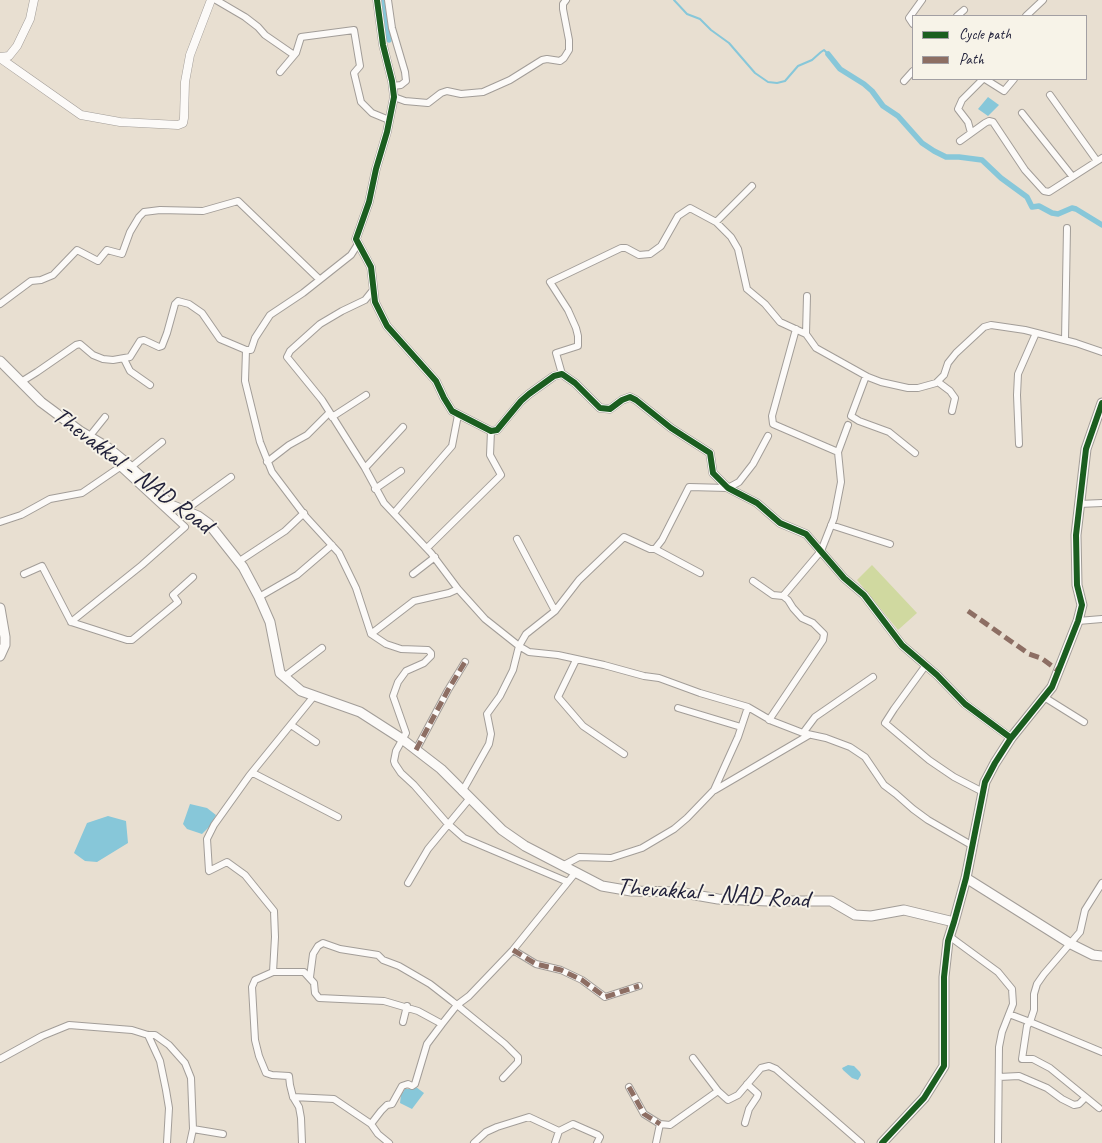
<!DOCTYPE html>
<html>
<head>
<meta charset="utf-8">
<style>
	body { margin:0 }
	#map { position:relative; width:1102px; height:1143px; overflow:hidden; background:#e8dfd1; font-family:Caveat,sans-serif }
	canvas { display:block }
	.legend { position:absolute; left:912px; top:15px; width:175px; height:65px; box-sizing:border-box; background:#f7f3e8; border:1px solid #a29fa3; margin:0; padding:6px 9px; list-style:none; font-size:15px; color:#22223b }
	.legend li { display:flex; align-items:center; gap:10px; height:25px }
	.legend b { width:25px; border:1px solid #a29fa3 }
</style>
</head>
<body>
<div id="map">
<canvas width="1102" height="1143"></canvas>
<ul class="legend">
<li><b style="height:6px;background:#1b5e20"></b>Cycle path</li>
<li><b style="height:6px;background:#8d6e63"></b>Path</li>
</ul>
</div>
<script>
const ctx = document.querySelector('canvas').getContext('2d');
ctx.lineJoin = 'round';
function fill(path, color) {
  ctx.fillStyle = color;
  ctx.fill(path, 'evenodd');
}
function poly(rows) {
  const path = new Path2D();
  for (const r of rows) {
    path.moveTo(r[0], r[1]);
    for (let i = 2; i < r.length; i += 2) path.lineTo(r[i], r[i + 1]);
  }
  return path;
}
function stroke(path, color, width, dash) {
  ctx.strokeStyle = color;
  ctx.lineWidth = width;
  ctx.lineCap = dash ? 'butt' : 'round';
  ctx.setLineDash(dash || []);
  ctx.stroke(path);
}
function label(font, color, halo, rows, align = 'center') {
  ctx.font = font + ' Caveat,sans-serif';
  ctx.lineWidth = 4;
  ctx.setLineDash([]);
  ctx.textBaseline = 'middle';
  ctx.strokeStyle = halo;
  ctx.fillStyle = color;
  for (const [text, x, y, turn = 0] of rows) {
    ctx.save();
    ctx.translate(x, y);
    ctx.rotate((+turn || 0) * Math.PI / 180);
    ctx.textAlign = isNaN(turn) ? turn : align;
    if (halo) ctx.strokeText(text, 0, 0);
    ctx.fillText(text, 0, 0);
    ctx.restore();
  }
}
const green = poly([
	[872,565,917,613,898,630,857,580]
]);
const water = poly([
	[988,97,999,105,988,116,978,109],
	[190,804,207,808,216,815,210,826,202,834,187,829,183,824],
	[108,816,126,821,128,843,97,862,85,861,74,853,87,823],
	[848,1065,854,1066,860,1072,861,1075,858,1080,852,1078,843,1070,842,1068],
	[416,1087,424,1093,412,1109,400,1103,401,1095,405,1089,411,1089]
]);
const stream = poly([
	[674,0,687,14,700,19,711,30,729,43,755,73,768,82,777,83,785,81,798,66,812,60,821,52,824,50,828,54]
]);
const canal = poly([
	[384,0,389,40],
	[828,54,840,69,864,84,872,91,883,106,898,116,922,143,934,151,946,157,959,157,982,160,1001,178,1027,197,1032,207,1039,206,1052,213,1058,214,1072,208,1076,209,1102,225]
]);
const minor = poly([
	[216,0,245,17,258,27,265,35,294,55],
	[388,0,392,28,405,72,406,81,401,85,393,86],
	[957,16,964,10],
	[1026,16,1043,0],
	[913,24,909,18,922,0],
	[280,72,296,53,301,37,354,30,360,66,354,73,361,102,372,113,389,120],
	[985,79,1004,91,1014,79],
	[904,81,913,71],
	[1050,95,1097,161],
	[394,97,405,101,428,103,441,93,447,91,461,94,483,92,510,80,542,60,547,59,560,61,564,58,569,50,569,40,563,9,563,4,566,0],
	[1022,113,1072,176],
	[971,133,968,122,958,109,962,100,983,79],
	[960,141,985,123,989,121,993,122,1025,170,1044,191,1049,192,1102,158],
	[716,222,752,186],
	[373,290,365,300,342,311,320,324,290,351,287,357,322,400,365,468,384,503,431,553,458,589,485,619,519,646,529,652,558,655,604,665,644,676,659,678,700,693,748,707,772,721,803,733,826,738,850,747,865,757,884,785,896,794,913,809,928,820,973,846],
	[0,304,31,281,41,280,53,275,77,250,98,261,107,250,122,254,130,232,139,217,144,212,160,210,203,211,238,201,319,279],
	[796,329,772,416,773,424,838,452],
	[806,334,807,296],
	[1065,340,1067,228],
	[246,350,245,381,260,442,272,472,306,517,339,553,356,588,371,634,386,644,401,649,428,650,431,653,431,656,424,663,406,671,398,682,393,696,406,733,396,751,394,761,395,764,401,773,414,785,447,823,464,838,568,882],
	[124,359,130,371,150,385],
	[562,374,556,353,578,346,578,336,576,328,568,310,550,282,621,248,626,248,639,255,650,254,661,246,678,216,690,208,716,222,731,237,738,249,747,289,765,304,780,322,806,334,816,348,868,377,881,382,908,388,918,388,936,383,944,375,948,363,956,353,984,327,991,325,1025,330,1076,343,1102,352],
	[866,376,851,416,859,421,889,432,915,453],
	[21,382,37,372,76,345,80,344,93,355,103,359,113,360,130,357,140,341,144,340,159,347,162,346,167,333,175,304,178,301,189,304,202,313,220,339,246,350,251,350,255,338,270,315,303,293,351,255,358,244],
	[938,382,950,391,955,398,952,411],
	[332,417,366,395],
	[89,437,105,417],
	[1019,444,1017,395,1018,374,1036,333],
	[267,462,289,445,307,435,329,413],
	[130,468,162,442],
	[365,468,403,427],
	[375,489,401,471],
	[1079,504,1102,503],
	[184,511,231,477],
	[394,513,452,446,458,415],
	[0,522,21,515,50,499,82,493,120,467,185,527,142,565,71,622,42,566,24,574],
	[831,525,890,544],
	[517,539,555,611],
	[427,548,501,475,490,455,491,431],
	[655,549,700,573],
	[238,562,285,531,304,513],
	[413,574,435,557],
	[753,581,773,595,783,596,821,551,834,518,841,482,838,452,848,425],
	[259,597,297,575,332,545],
	[1078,621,1102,619],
	[71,622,127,640,132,640,178,602,173,595,193,577],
	[371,634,414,601,449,593,458,589],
	[576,660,558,697,583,726,624,754],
	[926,665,894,709,885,723,929,760,954,777,983,792],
	[284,677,322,648],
	[1044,697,1084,722],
	[678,708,741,727],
	[769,720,823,640,824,634,813,623,802,618,793,608,788,600,783,596],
	[291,725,316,742],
	[803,733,815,717,873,677],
	[416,750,448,690,465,662],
	[253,773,338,817],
	[715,790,809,735],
	[462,792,489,744,491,734,487,714,500,696,513,670,519,646,526,634,555,611,579,580,624,537,650,549,655,549,662,540,689,487,728,488,739,482,753,464,768,436],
	[564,865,579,857,611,858,642,848,674,829,687,818,714,790,738,737,748,707],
	[408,883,428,849,470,798],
	[1102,883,1085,910,1080,932,1044,974,1037,984,1034,994,1034,1010,1030,1022,1102,1052],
	[949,936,998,972,1012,989,1013,1004,1002,1032,999,1047,998,1143],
	[513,950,536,964,561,970,582,980,605,997,639,986],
	[273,972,275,937,274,911,245,875,227,862,209,871,207,839,214,825,249,776,314,696],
	[310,977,313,954,318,946,323,943,340,949,378,955,383,960,399,966,430,984,452,1001,505,1044,518,1057,518,1062,503,1078],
	[1009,1014,1030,1022,1027,1026,1022,1059,1033,1059,1050,1068,1099,1108],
	[403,1022,407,1006],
	[148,1035,160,1061,166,1090,169,1108,167,1143],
	[693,1058,718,1091,728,1100,738,1095,761,1068,769,1066,776,1069,861,1143],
	[0,1059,42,1036,69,1025,132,1030,148,1035,155,1035,169,1045,185,1063,191,1078,193,1129,190,1143],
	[999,1077,1019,1076,1047,1088,1062,1099,1074,1105,1079,1104,1083,1100],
	[629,1087,644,1114,660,1124],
	[293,1097,334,1099,371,1124],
	[745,1123,749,1109,757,1097,758,1094,747,1084],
	[193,1129,223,1134],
	[302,1143,301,1118,299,1107,293,1097,290,1085,289,1076,272,1075,266,1073,259,1056,255,1040,252,987,255,980,273,972,304,972,314,983,315,993,319,998,384,1001,418,1011,442,1024,457,1005,469,996,513,950,576,872],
	[389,1143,378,1134,371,1124,381,1111,387,1105,392,1104,402,1086,408,1084,412,1086,415,1084,427,1044,442,1024],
	[474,1143,486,1132,497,1127,529,1117,559,1131],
	[555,1143,559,1131,573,1124,598,1135,600,1137,597,1143],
	[656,1143,660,1124,670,1125,718,1091]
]);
const tertiary = poly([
	[377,0,383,45,392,81,394,97,387,132,376,169,369,202,356,239,371,267,375,302,387,326,436,381,444,398,452,411,491,431,497,430,521,401,529,394,554,376,562,374,575,383,600,408,610,409,622,400,630,397,636,400,671,428,710,453,713,473,728,488,757,503,780,523,806,534,844,578,864,595,902,645,937,675,965,704,1011,738],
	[0,57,9,56,17,46,30,19,34,0],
	[0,58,81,115,120,122,178,125,183,123,184,118,185,82,190,55,211,0]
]);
const secondary = poly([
	[0,361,41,402,80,431,107,447,123,460,171,505,198,516,209,524,243,567,259,597,270,622,280,673,301,691,360,712,402,739,441,769,502,830,525,846,602,886,631,891,678,892,718,899,768,901,831,901,855,915,871,916,904,910,954,922],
	[0,608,5,637,5,645,0,656],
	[966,878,1071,944,1093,955,1102,956],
	[882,1143,924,1098,944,1066,944,977,948,941,954,922,966,878,985,782,995,763,1011,738,1052,687,1078,621,1082,605,1077,585,1076,535,1086,449,1102,403]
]);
const quiet = poly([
	[968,611,1029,654,1041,658,1059,671],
	[416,750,448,690,465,662],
	[513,950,536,964,561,970,582,980,605,997,639,986],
	[629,1087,644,1114,660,1124]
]);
const cycleway = poly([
	[377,0,383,45,392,81,394,97,387,132,376,169,369,202,356,239,371,267,375,302,387,326,436,381,444,398,452,411,491,431,497,430,521,401,529,394,554,376,562,374,575,383,600,408,610,409,622,400,630,397,636,400,671,428,710,453,713,473,728,488,757,503,780,523,806,534,844,578,864,595,902,645,937,675,965,704,1011,738],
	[882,1143,924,1098,944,1066,944,977,948,941,954,922,966,878,985,782,995,763,1011,738,1052,687,1078,621,1082,605,1077,585,1076,535,1086,449,1102,403]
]);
const streetNames = [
	["Thevakkal - NAD Road",132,471,37],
	["Thevakkal - NAD Road",713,894,4]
];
fill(green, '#d0d9a0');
fill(water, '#87c7d9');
stroke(stream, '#87c7d9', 2);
stroke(canal, '#87c7d9', 5.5);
stroke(minor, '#a29d98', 8);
stroke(tertiary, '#a29d98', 9);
stroke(secondary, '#a29d98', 11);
stroke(minor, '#fcfaf8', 6);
stroke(tertiary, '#fcfaf8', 8);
stroke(secondary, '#fcfaf8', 9);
stroke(quiet, '#8d6e63', 5, [10, 5]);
stroke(cycleway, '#1b5e20', 6);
label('25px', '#22223b', '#f7f3e8', streetNames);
</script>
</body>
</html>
